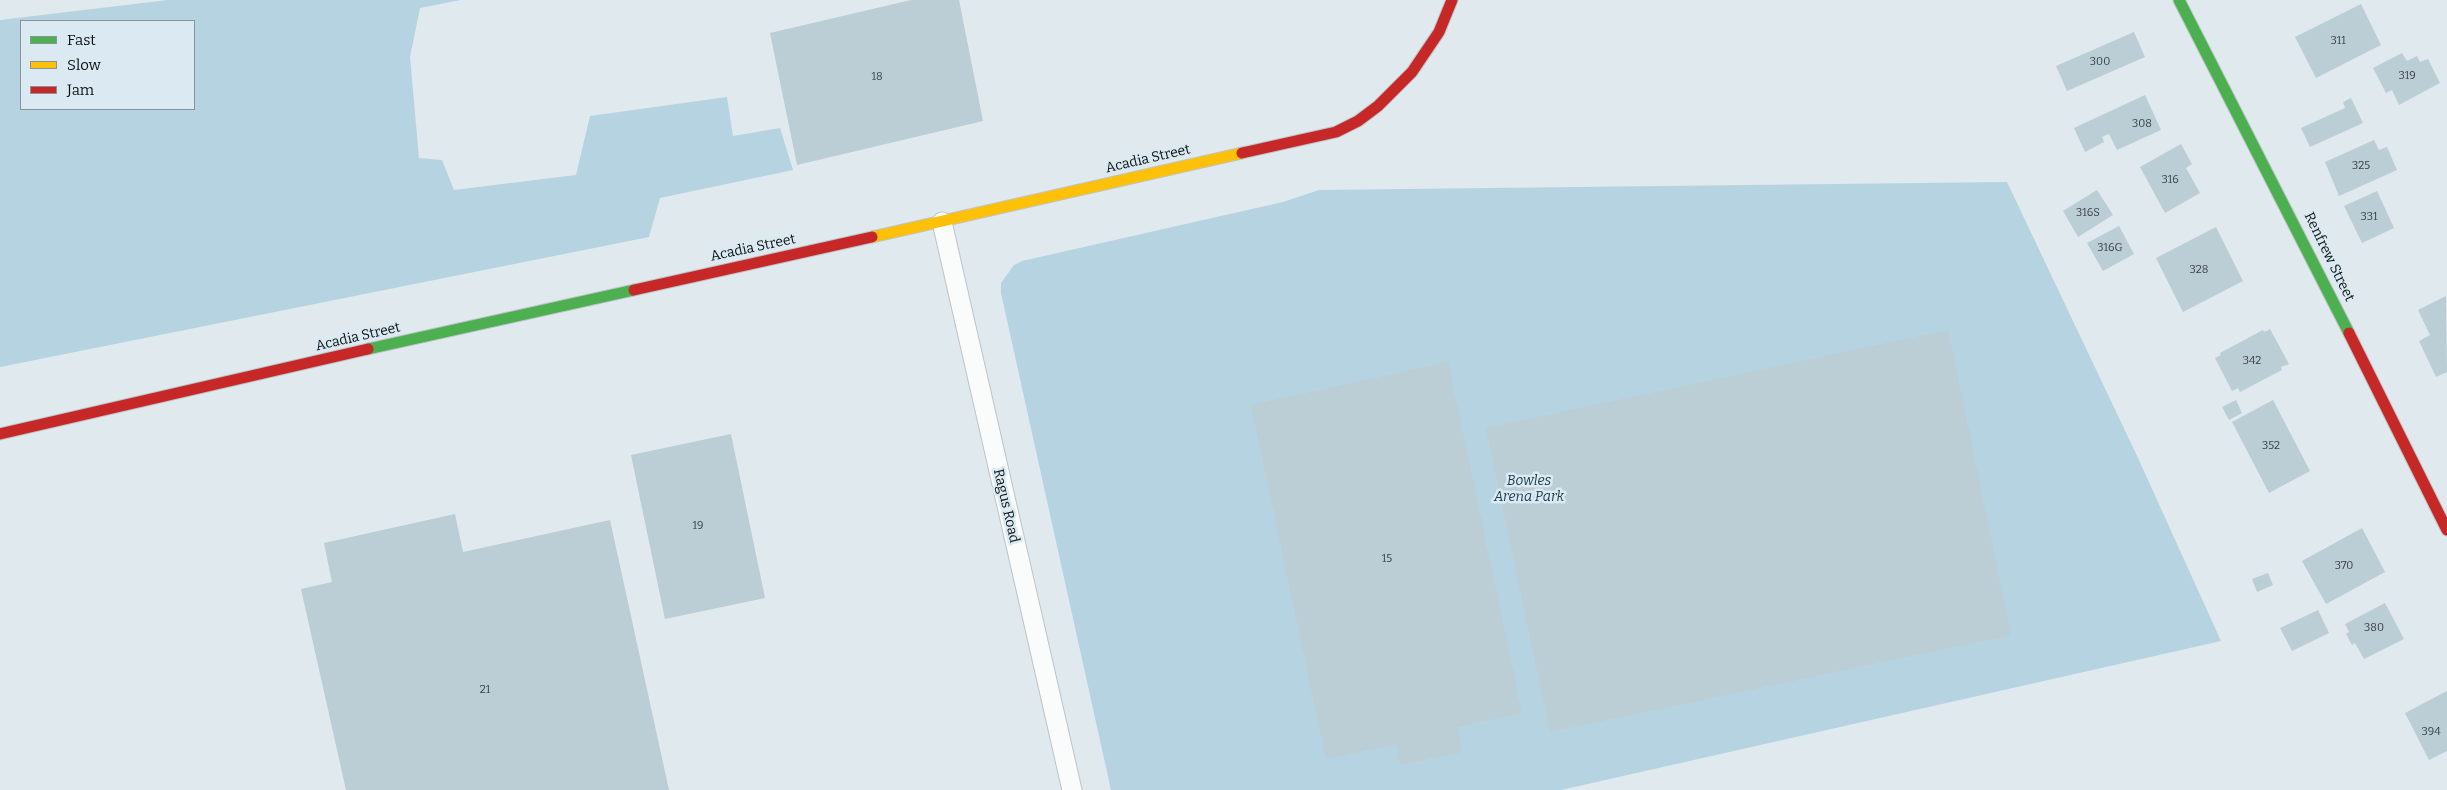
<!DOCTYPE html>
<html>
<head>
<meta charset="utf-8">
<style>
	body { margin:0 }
	#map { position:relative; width:2447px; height:790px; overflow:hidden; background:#e0e9ed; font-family:Bitter,serif }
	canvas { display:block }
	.legend { position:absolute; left:20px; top:20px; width:175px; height:90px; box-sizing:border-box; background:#dbeaf2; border:1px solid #889399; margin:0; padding:6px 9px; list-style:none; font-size:15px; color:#0c1114 }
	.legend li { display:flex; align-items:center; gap:10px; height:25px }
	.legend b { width:25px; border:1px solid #889399 }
</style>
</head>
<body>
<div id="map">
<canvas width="2447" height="790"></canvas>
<ul class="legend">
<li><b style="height:6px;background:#4caf50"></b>Fast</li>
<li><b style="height:6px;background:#ffc107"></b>Slow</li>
<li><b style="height:6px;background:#c62828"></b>Jam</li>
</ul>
</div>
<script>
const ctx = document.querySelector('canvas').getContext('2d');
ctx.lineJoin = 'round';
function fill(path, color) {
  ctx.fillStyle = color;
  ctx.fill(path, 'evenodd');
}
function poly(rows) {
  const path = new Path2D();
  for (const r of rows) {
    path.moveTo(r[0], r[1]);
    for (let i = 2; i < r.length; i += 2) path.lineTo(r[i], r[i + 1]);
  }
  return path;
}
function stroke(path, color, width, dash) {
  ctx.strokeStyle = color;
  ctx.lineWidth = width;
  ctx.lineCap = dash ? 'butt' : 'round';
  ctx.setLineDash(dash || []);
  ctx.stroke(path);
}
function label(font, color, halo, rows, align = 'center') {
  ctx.font = font + ' Bitter,serif';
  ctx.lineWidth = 5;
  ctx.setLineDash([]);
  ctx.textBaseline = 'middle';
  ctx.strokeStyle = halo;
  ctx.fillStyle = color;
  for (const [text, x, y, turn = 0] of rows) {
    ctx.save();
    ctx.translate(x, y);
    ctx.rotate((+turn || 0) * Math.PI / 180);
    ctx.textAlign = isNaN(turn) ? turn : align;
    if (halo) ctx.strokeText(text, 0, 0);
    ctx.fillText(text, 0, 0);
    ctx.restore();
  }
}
const green = poly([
	[168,0,461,0,420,8,410,57,419,158,442,160,454,190,576,175,590,116,727,97,733,136,780,128,793,170,660,198,649,237,0,367,0,20],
	[194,21,194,109,21,109,21,21],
	[2007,182,2138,458,2221,641,1561,790,1111,790,1001,293,1001,283,1014,265,1022,261,1283,202,1319,190]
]);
const building = poly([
	[911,0,959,0,983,121,797,165,770,33],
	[2361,4,2381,45,2316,78,2295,37],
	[2134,32,2145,57,2067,91,2056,66],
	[2402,53,2407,61,2417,56,2420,62,2428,59,2440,83,2399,105,2392,90,2386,93,2373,68],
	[2145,95,2161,130,2117,150,2109,134,2102,137,2104,142,2085,152,2074,128],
	[2351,98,2363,123,2310,147,2301,128,2345,108,2343,102],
	[2374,140,2379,150,2387,147,2397,170,2339,196,2325,162],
	[2181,144,2192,164,2186,168,2200,193,2165,213,2140,167],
	[2097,190,2113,215,2078,237,2063,211],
	[2377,191,2394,228,2362,243,2344,206],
	[2119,226,2134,254,2103,271,2087,243],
	[2216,227,2243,281,2183,312,2156,258],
	[2446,296,2447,372,2436,377,2419,341,2430,335,2418,310],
	[2270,329,2289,364,2281,367,2282,370,2240,392,2238,388,2232,391,2215,358,2221,355,2220,353,2263,330,2264,332],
	[1948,330,2011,635,1550,732,1486,428],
	[1448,362,1522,713,1457,727,1462,752,1400,765,1396,744,1326,759,1251,405],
	[2236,400,2242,413,2229,420,2222,407],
	[2273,400,2310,471,2269,493,2232,422],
	[731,434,765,598,665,619,631,455],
	[455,514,463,552,610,520,669,790,346,790,301,589,332,582,324,543],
	[2362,528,2385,572,2326,604,2302,561],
	[2268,573,2273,585,2257,592,2252,579],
	[2385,603,2404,639,2364,659,2355,643,2352,645,2346,634,2349,632,2345,624],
	[2318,610,2329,633,2292,651,2280,628],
	[2447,691,2447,751,2429,760,2405,713]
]);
const lane = poly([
	[942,222,1072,790]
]);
const fast = poly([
	[2179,0,2349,333],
	[368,349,634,290]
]);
const slow = poly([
	[872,237,1242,153]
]);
const jam = poly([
	[1242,153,1336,132,1358,121,1378,106,1412,72,1439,32,1452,0],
	[634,290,872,237],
	[2349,333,2447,530],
	[0,434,368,349]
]);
const numberNames = [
	["311",2338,41],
	["300",2100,62],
	["319",2407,76],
	["18",877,77],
	["308",2142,124],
	["325",2361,166],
	["316",2170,180],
	["316S",2088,213],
	["331",2369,217],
	["316G",2110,248],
	["328",2199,270],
	["342",2252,361],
	["352",2271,446],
	["19",698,526],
	["15",1387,559],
	["370",2344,566],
	["380",2374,628],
	["21",485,690],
	["394",2431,732]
];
const streetNames = [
	["Acadia Street",1148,159,-13],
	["Acadia Street",753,248,-12],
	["Renfrew Street",2329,257,64],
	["Acadia Street",358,337,-13],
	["Ragus Road",1006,506,77]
];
const parkNames = [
	["Bowles",1529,481],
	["Arena Park",1529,497]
];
fill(green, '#b6d3e1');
fill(building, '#bbcdd5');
stroke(lane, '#bdc4c8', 21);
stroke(fast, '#bdc4c8', 13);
stroke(slow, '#bdc4c8', 13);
stroke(jam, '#bdc4c8', 13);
stroke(lane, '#fafcfc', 19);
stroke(fast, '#4caf50', 11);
stroke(slow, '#ffc107', 11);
stroke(jam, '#c62828', 11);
label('11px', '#384044', null, numberNames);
label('14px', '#0c1114', '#dbeaf2', streetNames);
label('italic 14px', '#1a3c4b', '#dbeaf2', parkNames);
</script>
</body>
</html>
